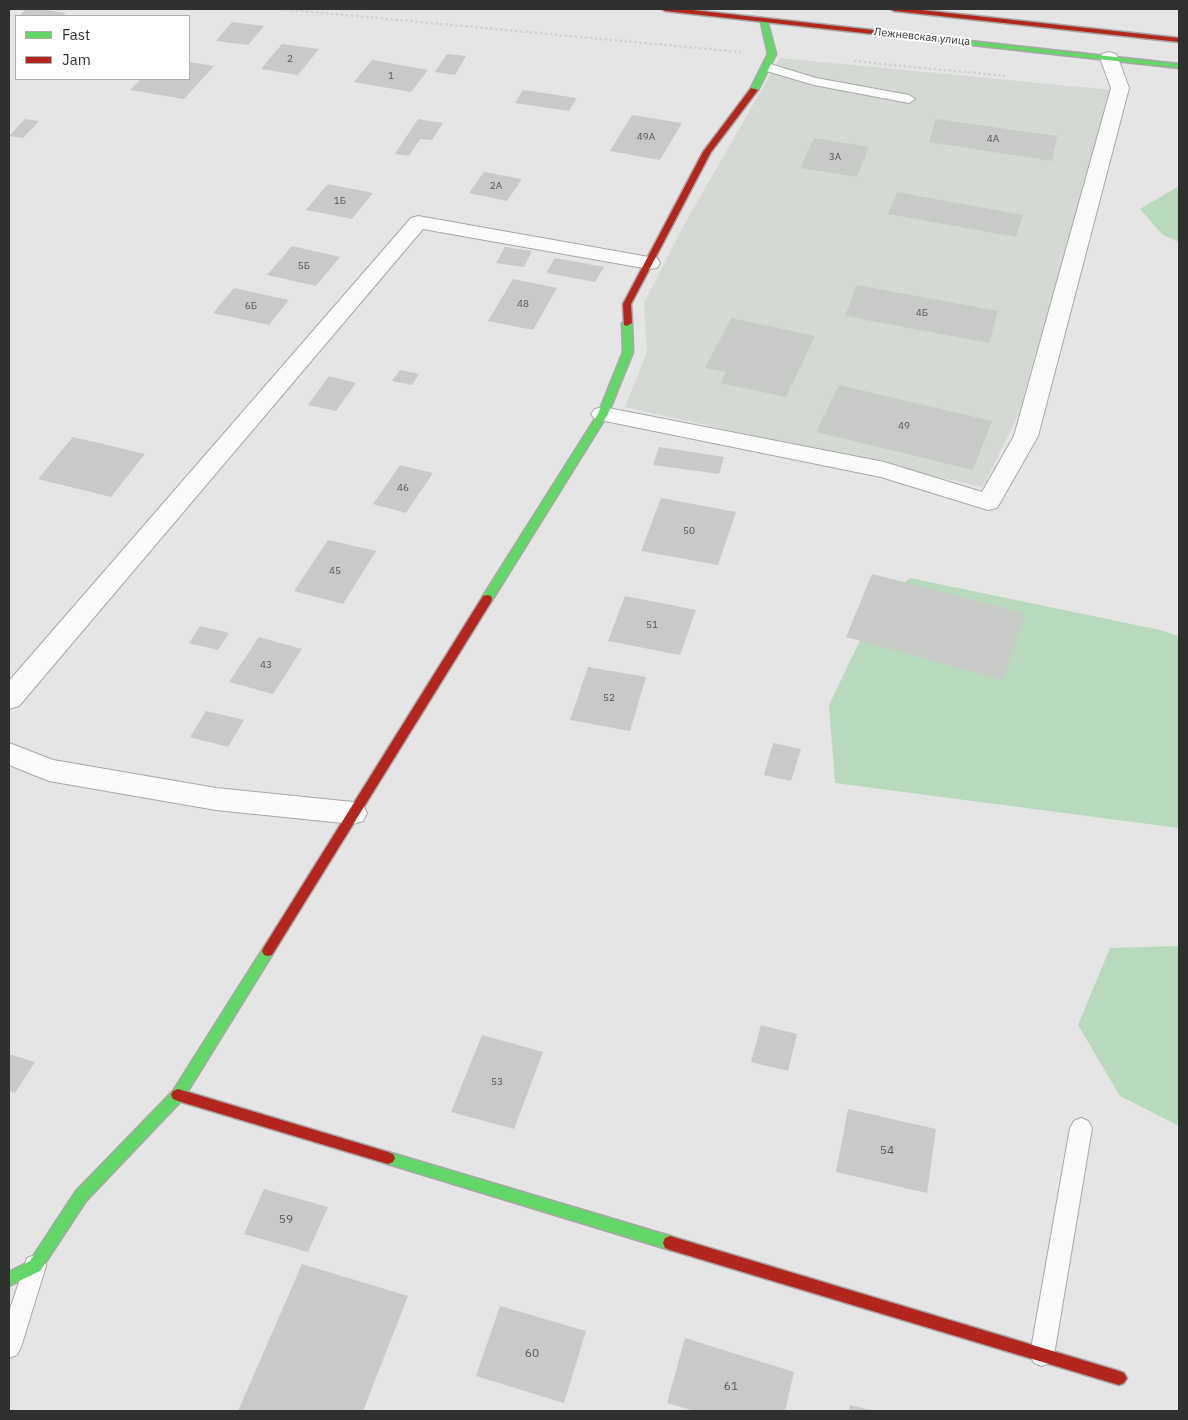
<!DOCTYPE html>
<html>
<head>
<meta charset="utf-8">
<style>
	body { margin:0 }
	#map { position:relative; width:1188px; height:1420px; overflow:hidden; background:#e4e5e4; font-family:"IBM Plex Sans",sans-serif }
	canvas { display:block }
	.frame { position:absolute; inset:0; border:10px solid #2f312f; pointer-events:none }
	.legend { position:absolute; left:15px; top:15px; width:175px; height:65px; box-sizing:border-box; background:#fff; border:1px solid #acadac; margin:0; padding:6px 9px; list-style:none; font-size:15px; color:#2f312f }
	.legend li { display:flex; align-items:center; gap:10px; height:25px }
	.legend b { width:25px; border:1px solid #acadac }
</style>
</head>
<body>
<div id="map">
<canvas width="1188" height="1420"></canvas>
<div class="frame"></div>
<ul class="legend">
<li><b style="height:6px;background:#63d668"></b>Fast</li>
<li><b style="height:6px;background:#b3261e"></b>Jam</li>
</ul>
</div>
<script>
const ctx = document.querySelector('canvas').getContext('2d');
ctx.lineJoin = 'round';
function fill(path, color) {
  ctx.fillStyle = color;
  ctx.fill(path, 'evenodd');
}
function poly(rows) {
  const path = new Path2D();
  for (const r of rows) {
    path.moveTo(r[0], r[1]);
    for (let i = 2; i < r.length; i += 2) path.lineTo(r[i], r[i + 1]);
  }
  return path;
}
function stroke(path, color, width, dash) {
  ctx.strokeStyle = color;
  ctx.lineWidth = width;
  ctx.lineCap = dash ? 'butt' : 'round';
  ctx.setLineDash(dash || []);
  ctx.stroke(path);
}
function label(font, color, halo, rows, align = 'center') {
  ctx.font = font + ' "IBM Plex Sans",sans-serif';
  ctx.lineWidth = 4;
  ctx.setLineDash([]);
  ctx.textBaseline = 'middle';
  ctx.strokeStyle = halo;
  ctx.fillStyle = color;
  for (const [text, x, y, turn = 0] of rows) {
    ctx.save();
    ctx.translate(x, y);
    ctx.rotate((+turn || 0) * Math.PI / 180);
    ctx.textAlign = isNaN(turn) ? turn : align;
    if (halo) ctx.strokeText(text, 0, 0);
    ctx.fillText(text, 0, 0);
    ctx.restore();
  }
}
const built = poly([
	[780,58,1112,90,1018,415,983,487,625,407,647,352,644,303,685,223]
]);
const green = poly([
	[1179,186,1179,242,1163,235,1140,209],
	[910,578,1160,630,1179,636,1179,828,835,783,829,705,878,603],
	[1179,946,1179,1126,1120,1096,1078,1025,1110,948]
]);
const building = poly([
	[26,9,37,9,66,13,62,16,19,16],
	[232,22,264,26,248,45,216,41],
	[282,44,319,49,298,75,261,69],
	[447,54,466,56,455,75,435,72],
	[372,60,428,70,411,92,354,82],
	[189,62,214,66,184,99,130,90,141,79,189,79],
	[523,90,577,98,569,111,515,103],
	[632,115,682,123,660,160,610,151],
	[25,119,39,121,23,138,9,136],
	[418,119,443,123,432,140,420,139,409,156,395,154],
	[936,119,1057,136,1052,161,929,142],
	[814,138,869,147,857,177,800,168],
	[484,172,522,179,507,201,469,193],
	[328,184,373,193,352,219,306,210],
	[897,192,1023,215,1016,237,888,214],
	[292,246,340,257,316,286,267,275],
	[505,247,532,251,524,267,496,263],
	[555,258,604,267,595,282,546,273],
	[513,279,557,288,533,330,488,321],
	[857,285,998,311,989,343,845,316],
	[234,288,289,300,269,325,213,313],
	[731,318,815,336,786,397,720,383,726,372,705,368],
	[400,370,419,374,412,385,392,381],
	[329,376,356,383,336,411,308,405],
	[839,385,992,421,973,470,816,432],
	[73,437,145,454,111,497,38,479],
	[659,447,724,457,719,474,653,465],
	[400,465,433,473,406,513,373,504],
	[661,498,736,512,718,565,641,551],
	[328,540,376,551,343,604,294,591],
	[872,574,1025,613,1003,680,846,637],
	[625,596,696,610,680,655,608,641],
	[200,626,229,633,218,650,189,643],
	[259,637,302,649,273,694,229,682],
	[588,667,646,677,630,731,570,720],
	[206,711,244,720,228,747,190,737],
	[773,743,801,749,791,781,764,775],
	[761,1025,797,1034,788,1071,751,1062],
	[482,1035,543,1052,514,1129,451,1112],
	[9,1054,35,1062,15,1093,9,1091],
	[848,1109,936,1129,927,1193,836,1172],
	[264,1189,328,1207,308,1252,244,1234],
	[302,1264,408,1296,363,1411,238,1411],
	[500,1306,586,1331,564,1403,476,1376],
	[685,1338,794,1372,785,1411,695,1411,667,1403],
	[850,1405,875,1411,849,1411]
]);
const path = poly([
	[281,9,741,52],
	[854,61,1005,76]
]);
const lane = poly([
	[767,63,816,78,909,95,915,99,909,103,814,85,763,70,761,67,767,63],
	[1081,1118,1088,1121,1092,1128,1054,1355,1050,1363,1042,1366,1034,1363,1030,1355,1070,1128,1074,1121,1081,1118],
	[35,1255,43,1258,46,1266,21,1347,17,1355,9,1358,9,1312,27,1258,35,1255]
]);
const street = poly([
	[1109,52,1116,54,1118,58,1129,88,1038,436,997,508,988,510,881,477,595,419,591,414,595,409,603,407,884,462,982,492,1014,436,1111,88,1100,58,1102,54,1109,52],
	[418,216,649,257,657,258,660,263,657,268,649,269,423,229,19,706,9,709,9,681,411,218,418,216],
	[9,743,53,760,216,788,353,802,363,805,367,813,363,821,353,824,216,810,49,781,9,765,9,743]
]);
const fast = poly([
	[760,18,767,20,776,54,758,90,754,92,750,90,768,54,760,18],
	[924,36,1179,64,1179,68,927,40,924,40,924,36],
	[627,320,632,323,633,352,608,414,491,602,483,602,482,599,483,596,598,414,623,352,622,323,627,320],
	[268,946,272,947,274,951,272,955,183,1099,86,1201,40,1271,9,1286,9,1272,30,1261,76,1191,173,1091,264,947,268,946],
	[388,1152,670,1236,675,1238,677,1243,675,1248,670,1250,388,1164,383,1162,381,1158,383,1154,388,1152]
]);
const jam = poly([
	[662,9,683,9,927,36,931,38,927,40,665,11,662,9],
	[890,9,912,9,1179,38,1179,42,894,11,890,9],
	[751,88,758,90,711,152,631,304,632,323,627,326,624,325,623,304,703,152,751,88],
	[487,595,491,596,492,599,491,602,272,955,268,956,264,955,262,951,264,947,483,596,487,595],
	[178,1089,388,1152,393,1154,395,1158,393,1162,388,1164,178,1101,173,1099,171,1095,173,1091,178,1089],
	[670,1236,1119,1371,1124,1373,1127,1378,1124,1383,1119,1385,670,1250,665,1248,663,1243,665,1238,670,1236]
]);
const numberNames = [
	["2",290,59],
	["1",391,76],
	["49А",646,137],
	["4А",993,139],
	["3А",835,157],
	["2А",496,186],
	["1Б",340,201],
	["5Б",304,266],
	["48",523,304],
	["6Б",251,306],
	["4Б",922,313],
	["49",904,426],
	["46",403,488],
	["50",689,531],
	["45",335,571],
	["51",652,625],
	["43",266,665],
	["52",609,698],
	["53",497,1082]
];
const farStreetnames = [
	["Лежневская улица",922,37,6]
];
const nearNumbernames = [
	["54",887,1151],
	["59",286,1220],
	["60",532,1354],
	["61",731,1387]
];
fill(built, '#d4d9d4');
fill(green, '#b9d9be');
fill(building, '#c8cac8');
stroke(lane, '#a7a8a7', 2);
stroke(street, '#a7a8a7', 2);
stroke(fast, '#a7a8a7', 3);
stroke(jam, '#a7a8a7', 3);
stroke(path, '#d0d1d0', 2.5, [2.5, 2.5]);
fill(lane, '#fbfbfb');
fill(street, '#fbfbfb');
fill(fast, '#63d668');
fill(jam, '#b3261e');
label('10px', '#555755', null, numberNames);
label('11px', '#2f312f', '#fff', farStreetnames);
label('12px', '#555755', null, nearNumbernames);
</script>
</body>
</html>
